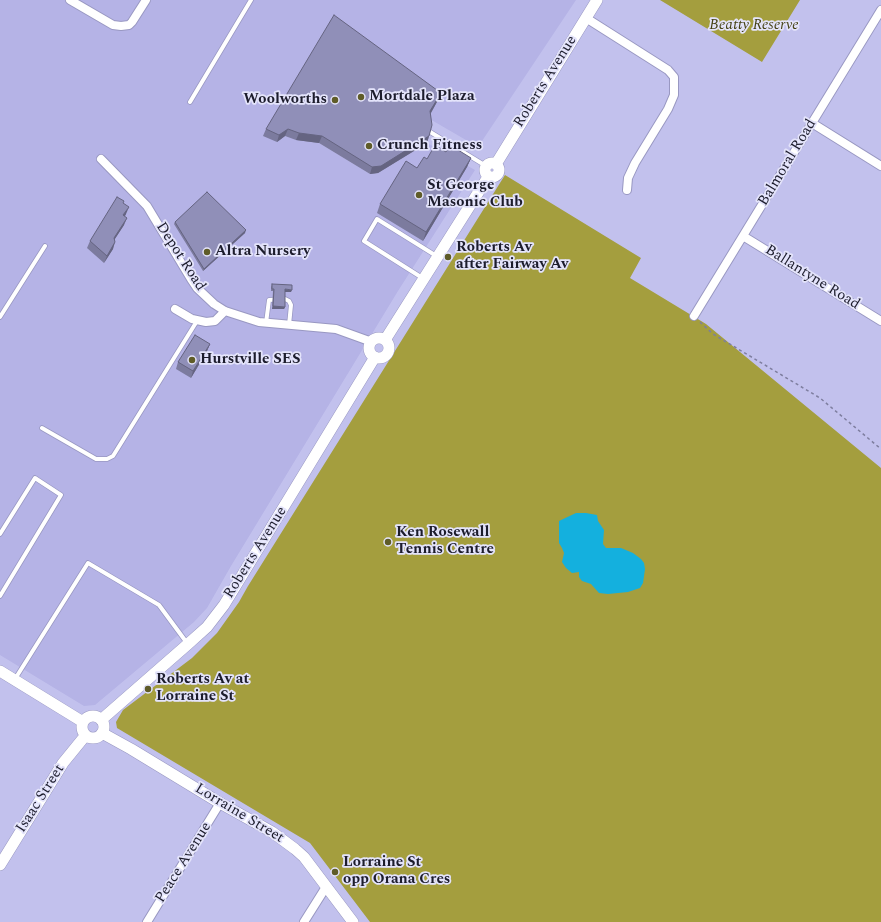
<!DOCTYPE html>
<html>
<head>
<meta charset="utf-8">
<style>
	body { margin:0 }
	canvas { display:block; background:#c2c1ed }
</style>
</head>
<body>
<canvas width="881" height="922"></canvas>
<script>
const ctx = document.querySelector('canvas').getContext('2d');
ctx.lineJoin = 'round';
function fill(path, color) {
  ctx.fillStyle = color;
  ctx.fill(path, 'evenodd');
}
function poly(rows) {
  const path = new Path2D();
  for (const r of rows) {
    if (r.length === 3) {
      path.moveTo(r[0] + r[2], r[1]);
      path.arc(r[0], r[1], r[2], 0, 2 * Math.PI);
      continue;
    }
    path.moveTo(r[0], r[1]);
    for (let i = 2; i < r.length; i += 2) path.lineTo(r[i], r[i + 1]);
  }
  return path;
}
function stroke(path, color, width, dash) {
  ctx.strokeStyle = color;
  ctx.lineWidth = width;
  ctx.lineCap = dash ? 'butt' : 'round';
  ctx.setLineDash(dash || []);
  ctx.stroke(path);
}
function label(font, color, halo, rows, align = 'center') {
  ctx.font = font + ' Spectral,serif';
  ctx.lineWidth = 3.5;
  ctx.setLineDash([]);
  ctx.textBaseline = 'middle';
  ctx.strokeStyle = halo;
  ctx.fillStyle = color;
  for (const [text, x, y, turn = 0] of rows) {
    ctx.save();
    ctx.translate(x, y);
    ctx.rotate((+turn || 0) * Math.PI / 180);
    ctx.textAlign = isNaN(turn) ? turn : align;
    if (halo) ctx.strokeText(text, 0, 0);
    ctx.fillText(text, 0, 0);
    ctx.restore();
  }
}
const built = poly([
	[0,0,576,0,478,147,428,118,438,100,332,23,276,142,285,136,297,140,319,143,370,174,378,173,427,143,475,170,398,291,231,566,207,608,194,622,95,705,84,706,0,655]
]);
const green = poly([
	[660,0,800,0,762,62],
	[505,175,641,258,630,278,706,324,881,468,881,922,370,922,310,843,117,728,116,722,123,710,192,658,217,633,239,602,248,586]
]);
const water = poly([
	[576,513,586,513,597,515,598,521,604,530,603,544,606,548,621,548,633,553,641,559,644,563,645,569,643,583,640,588,628,592,608,594,599,593,591,584,582,581,579,577,579,572,572,573,566,568,562,562,564,553,562,548,559,543,559,521]
]);
const path = poly([
	[700,322,713,334,820,398,881,449]
]);
const lane = poly([
	[190,102,251,0],
	[427,130,486,166],
	[424,279,364,241,377,219,438,257],
	[0,317,45,246],
	[266,323,269,300,285,299,289,301,291,305,289,325],
	[42,428,96,459,107,459,113,456,197,321],
	[0,534,35,478,61,495,0,596],
	[15,679,88,563,159,605,187,643]
]);
const street = poly([
	[70,0,113,25,121,26,129,25,132,22,146,0],
	[586,18,668,70,674,77,674,95,668,109,635,163,628,178,627,190],
	[812,123,881,166],
	[101,159,147,206,191,279,197,288,214,304,225,311,259,322,336,329,372,342],
	[743,236,881,321],
	[175,309,192,319,206,322,215,321,225,311],
	[694,316,881,10],
	[147,922,220,803],
	[304,922,326,887]
]);
const secondary = poly([
	[492,170,7],
	[496,164,597,0],
	[379,348,10],
	[385,340,488,177],
	[0,671,83,722],
	[93,727,11],
	[101,720,188,644,207,627,224,605,375,357],
	[102,733,131,749,220,803,272,832,295,849,304,857,353,922],
	[0,865,63,763,85,736]
]);
const wall = poly([
	[441,93,438,100,431,113,429,136,427,143,378,173,370,174,319,143,296,140,285,136,277,142,263,136,266,129],
	[446,152,471,158,467,167,423,241,377,213,380,204,417,168],
	[123,203,126,214,125,216,124,225,114,240,113,249,104,263,87,248,90,241],
	[175,222,245,233,203,271,174,224],
	[272,284,291,292,285,292,285,307,284,309,272,309,273,291,271,291,271,287],
	[210,344,207,351,191,378,176,369,178,362]
]);
const shadedWall = poly([
	[441,93,438,100,428,118,430,111],
	[288,129,285,136,277,142,279,135],
	[299,133,322,136,319,143,296,140],
	[429,136,427,143,378,173,370,174,372,167],
	[471,158,467,167,423,241,426,232],
	[129,207,126,214,121,222,123,215],
	[127,218,124,225,111,245,114,238],
	[246,230,245,233,203,271,204,269],
	[115,242,113,249,104,263,107,256],
	[285,289,292,290,291,292,285,292],
	[273,306,285,307,284,309,272,309],
	[210,344,207,351,191,378,193,371]
]);
const building = poly([
	[334,15,441,93,430,111,432,125,429,136,381,166,372,167,322,136,299,133,288,129,279,135,266,129,334,15],
	[435,145,446,152,450,145,471,158,426,232,380,204,406,161,417,168,424,157,427,159,435,145],
	[207,192,246,230,204,269,175,222,207,192],
	[117,197,124,201,123,203,129,207,123,215,127,218,114,238,115,242,107,256,90,241,117,197],
	[272,284,292,285,292,290,285,289,285,307,273,306,274,289,272,289,272,284],
	[195,335,210,344,193,371,178,362,195,335]
]);
const markers = [
	[361,97,4,"#5f5c28"],
	[335,100,4,"#5f5c28"],
	[369,146,4,"#5f5c28"],
	[419,195,4,"#5f5c28"],
	[207,252,4,"#5f5c28"],
	[448,257,4,"#5f5c28"],
	[192,360,4,"#5f5c28"],
	[388,542,4,"#5f5c28"],
	[148,689,4,"#5f5c28"],
	[335,872,4,"#5f5c28"]
];
const parkNames = [
	["Beatty Reserve",754,26]
];
const streetNames = [
	["Roberts Avenue",546,82,-58],
	["Balmoral Road",788,163,-59],
	["Depot Road",180,257,57],
	["Ballantyne Road",812,278,32],
	["Roberts Avenue",256,553,-58],
	["Isaac Street",41,799,-58],
	["Lorraine Street",239,814,31],
	["Peace Avenue",184,863,-58]
];
const poiNames = [
	["Mortdale Plaza",369,97],
	["Woolworths",327,100,"right"],
	["Crunch Fitness",377,146],
	["St George",427,186],
	["Masonic Club",427,203],
	["Roberts Av",456,248],
	["after Fairway Av",456,265],
	["Altra Nursery",215,252],
	["Hurstville SES",200,360],
	["Ken Rosewall",396,533],
	["Tennis Centre",396,550],
	["Roberts Av at",156,680],
	["Lorraine St",156,697],
	["Lorraine St",343,863],
	["opp Orana Cres",343,880]
];
fill(built, '#b5b3e6');
fill(green, '#a49e3e');
fill(water, '#14b0de');
stroke(lane, '#9998c2', 5.5);
stroke(street, '#9998c2', 10);
stroke(secondary, '#9998c2', 12);
stroke(path, '#7e7e9f', 1.5, [3, 3]);
stroke(lane, '#fff', 4);
stroke(street, '#fff', 8);
stroke(secondary, '#fff', 11);
fill(wall, '#7c7b9e');
fill(shadedWall, '#656481');
fill(building, '#908fb8');
stroke(building, '#656481', 1);
for (const [x, y, r, color] of markers) {
  const dot = new Path2D();
  dot.arc(x, y, r, 0, 2 * Math.PI);
  ctx.fillStyle = color;
  ctx.fill(dot);
  stroke(dot, '#e4e4fb', 1.5);
}
label('italic 15px', '#454214', '#e4e4fb', parkNames);
label('15px', '#1c1c2c', '#e4e4fb', streetNames);
label('bold 15px', '#1c1c2c', '#e4e4fb', poiNames, 'left');
</script>
</body>
</html>
